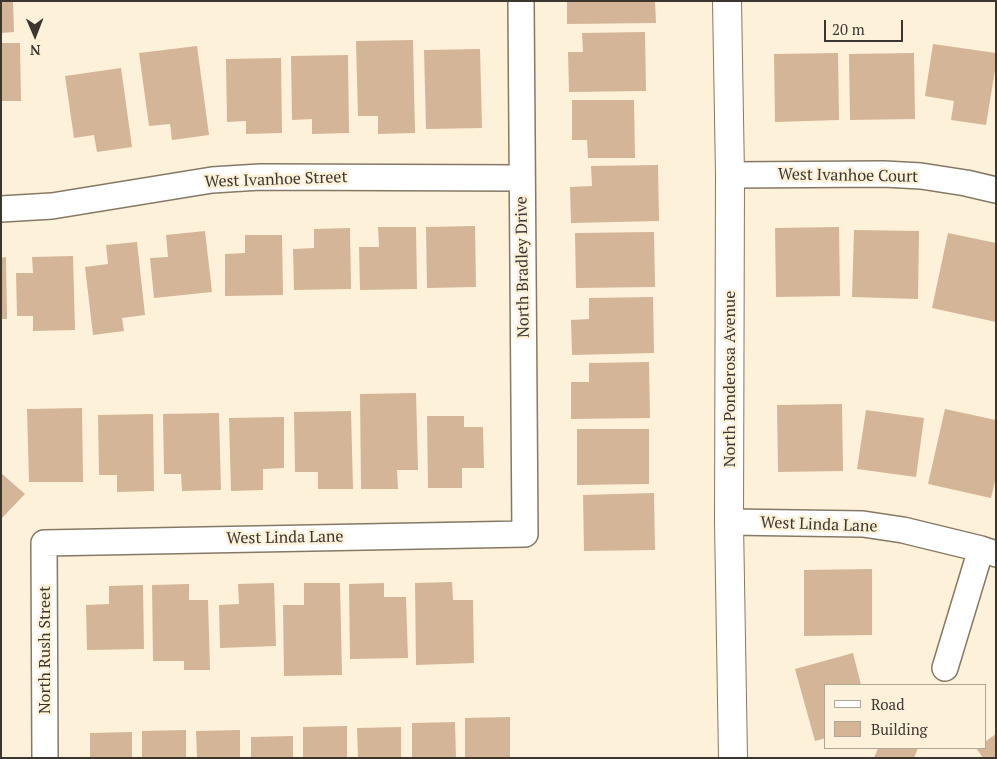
<!DOCTYPE html>
<html>
<head>
<meta charset="utf-8">
<style>
	body { margin:0 }
	#map { position:relative; width:997px; height:759px; overflow:hidden; background:#fef1da; font-family:"PT Serif",serif }
	canvas { display:block }
	.frame { position:absolute; inset:0; border:2px solid #3b362e; pointer-events:none }
	.legend { position:absolute; left:824px; top:684px; width:162px; height:65px; box-sizing:border-box; background:#fef1da; border:1px solid #b0a695; margin:0; padding:6px 9px; list-style:none; font-size:15px; color:#3b362e }
	.legend li { display:flex; align-items:center; gap:10px; height:25px }
	.legend b { width:25px; border:1px solid #b0a695 }
	.north { position:absolute; left:10px; top:10px; width:50px; height:50px; -webkit-text-stroke:4px #fef1da; paint-order:stroke; rotate:179deg; font-size:14px; font-weight:700; line-height:20px; text-align:center; color:#3b362e }
	.north::after { content:''; display:block; margin:auto; width:18px; height:22px; background:#3b362e; clip-path:polygon(50% 0,100% 100%,50% 72%,0 100%) }
	.scale { position:absolute; left:824px; top:20px; width:79px; height:22px; box-sizing:border-box; border:2px solid #3b362e; border-top:0; padding-left:6px; font-size:15px; line-height:18px; white-space:nowrap; color:#3b362e; -webkit-text-stroke:4px #fef1da; paint-order:stroke }
</style>
</head>
<body>
<div id="map">
<canvas width="997" height="759"></canvas>
<div class="frame"></div>
<ul class="legend">
<li><b style="height:6px;background:#fff"></b>Road</li>
<li><b style="height:14px;background:#d4b598"></b>Building</li>
</ul>
<div class="north">N</div>
<div class="scale">20 m</div>
</div>
<script>
const ctx = document.querySelector('canvas').getContext('2d');
ctx.lineJoin = 'round';
function fill(path, color) {
  ctx.fillStyle = color;
  ctx.fill(path, 'evenodd');
}
function poly(rows) {
  const path = new Path2D();
  for (const r of rows) {
    path.moveTo(r[0], r[1]);
    for (let i = 2; i < r.length; i += 2) path.lineTo(r[i], r[i + 1]);
  }
  return path;
}
function stroke(path, color, width, dash) {
  ctx.strokeStyle = color;
  ctx.lineWidth = width;
  ctx.lineCap = dash ? 'butt' : 'round';
  ctx.setLineDash(dash || []);
  ctx.stroke(path);
}
function label(font, color, halo, rows, align = 'center') {
  ctx.font = font + ' "PT Serif",serif';
  ctx.lineWidth = 5;
  ctx.setLineDash([]);
  ctx.textBaseline = 'middle';
  ctx.strokeStyle = halo;
  ctx.fillStyle = color;
  for (const [text, x, y, turn = 0] of rows) {
    ctx.save();
    ctx.translate(x, y);
    ctx.rotate((+turn || 0) * Math.PI / 180);
    ctx.textAlign = isNaN(turn) ? turn : align;
    if (halo) ctx.strokeText(text, 0, 0);
    ctx.fillText(text, 0, 0);
    ctx.restore();
  }
}
const building = poly([
	[1,1,13,1,14,32,1,33],
	[567,1,655,1,656,23,567,24],
	[645,32,646,91,569,92,568,52,583,52,582,33],
	[413,40,415,133,378,134,378,116,358,116,356,41],
	[1,43,20,43,21,101,1,101],
	[933,44,996,53,996,64,986,125,951,120,954,101,925,96],
	[197,46,209,135,172,140,170,124,149,126,139,53],
	[480,49,482,128,426,129,424,50],
	[838,53,839,120,775,122,774,54],
	[914,53,915,119,850,120,849,54],
	[348,55,349,133,312,134,312,119,292,120,291,56],
	[281,58,282,133,246,134,246,121,227,122,226,59],
	[121,68,132,147,97,152,94,135,74,138,65,76],
	[572,100,634,100,635,158,588,158,587,140,572,140],
	[658,165,659,221,571,223,570,187,592,186,591,166],
	[475,226,476,287,427,288,426,227],
	[378,227,416,227,417,289,360,290,359,247,379,247],
	[839,227,840,296,776,297,775,228],
	[350,228,351,289,294,290,293,249,314,248,314,229],
	[854,230,919,231,918,299,852,297],
	[205,231,212,292,154,298,150,258,168,257,166,235],
	[654,232,655,287,576,288,575,233],
	[948,233,996,243,996,322,932,308],
	[245,235,282,235,283,295,225,296,225,254,245,253],
	[137,242,145,315,122,318,124,331,93,335,85,267,108,264,106,245],
	[73,256,75,330,33,331,33,316,17,316,16,273,33,273,32,257],
	[6,257,7,319,1,319,1,258],
	[653,297,654,353,572,355,571,320,589,319,589,298],
	[649,362,650,418,571,419,571,382,589,382,589,363],
	[416,393,418,470,397,470,398,489,361,489,360,394],
	[842,404,843,471,778,472,777,405],
	[82,408,83,482,29,482,27,409],
	[945,409,996,420,996,477,991,498,928,484],
	[866,410,924,418,916,477,857,469],
	[351,411,353,489,318,489,318,472,295,472,294,412],
	[219,413,221,490,182,491,181,474,164,474,163,414],
	[153,414,154,491,117,492,117,475,99,475,98,415],
	[427,416,464,416,464,427,483,427,484,468,462,468,462,488,428,488],
	[284,417,284,468,263,469,263,490,231,491,229,418],
	[577,429,649,429,649,484,577,485],
	[1,473,25,494,1,519],
	[654,493,655,550,584,551,583,495],
	[872,569,872,635,804,636,804,570],
	[452,582,453,600,473,600,474,663,416,665,415,583],
	[274,583,276,646,220,648,219,605,239,604,238,584],
	[304,583,340,583,342,675,284,676,283,605,304,605],
	[384,583,384,597,406,597,408,658,350,659,349,584],
	[189,584,189,600,208,600,210,670,184,670,184,661,153,661,152,585],
	[143,585,144,649,87,650,86,605,109,604,109,586],
	[853,653,861,685,826,685,826,738,815,741,795,669],
	[510,717,510,758,465,758,465,718],
	[455,722,456,758,412,758,412,723],
	[347,726,347,758,303,758,303,727],
	[401,727,401,758,358,758,357,728],
	[186,730,186,758,142,758,142,731],
	[240,730,240,758,197,758,196,731],
	[132,732,132,758,90,758,90,733],
	[996,734,996,758,983,758,976,748,986,748,986,741],
	[293,736,293,758,251,758,251,737],
	[878,748,918,748,914,758,874,758]
]);
const minor = poly([
	[730,175,884,174,921,176,966,183,996,190],
	[1,209,52,206,212,180,260,177,522,178],
	[729,522,863,524,903,530,981,549,996,554],
	[945,668,981,549],
	[45,758,44,543,525,534,521,1]
]);
const tertiary = poly([
	[727,1,730,175,729,522,733,758]
]);
const streetNames = [
	["West Ivanhoe Court",848,176,1],
	["West Ivanhoe Street",276,180,-2],
	["North Bradley Drive",523,267,-91],
	["North Ponderosa Avenue",730,379,-90],
	["West Linda Lane",819,525,2],
	["West Linda Lane",285,538,-1],
	["North Rush Street",45,650,-90]
];
fill(building, '#d4b598');
stroke(minor, '#857965', 28);
stroke(tertiary, '#857965', 30);
stroke(minor, '#fff', 25);
stroke(tertiary, '#fff', 28);
label('16px', '#3b362e', '#fef1da', streetNames);
</script>
</body>
</html>
